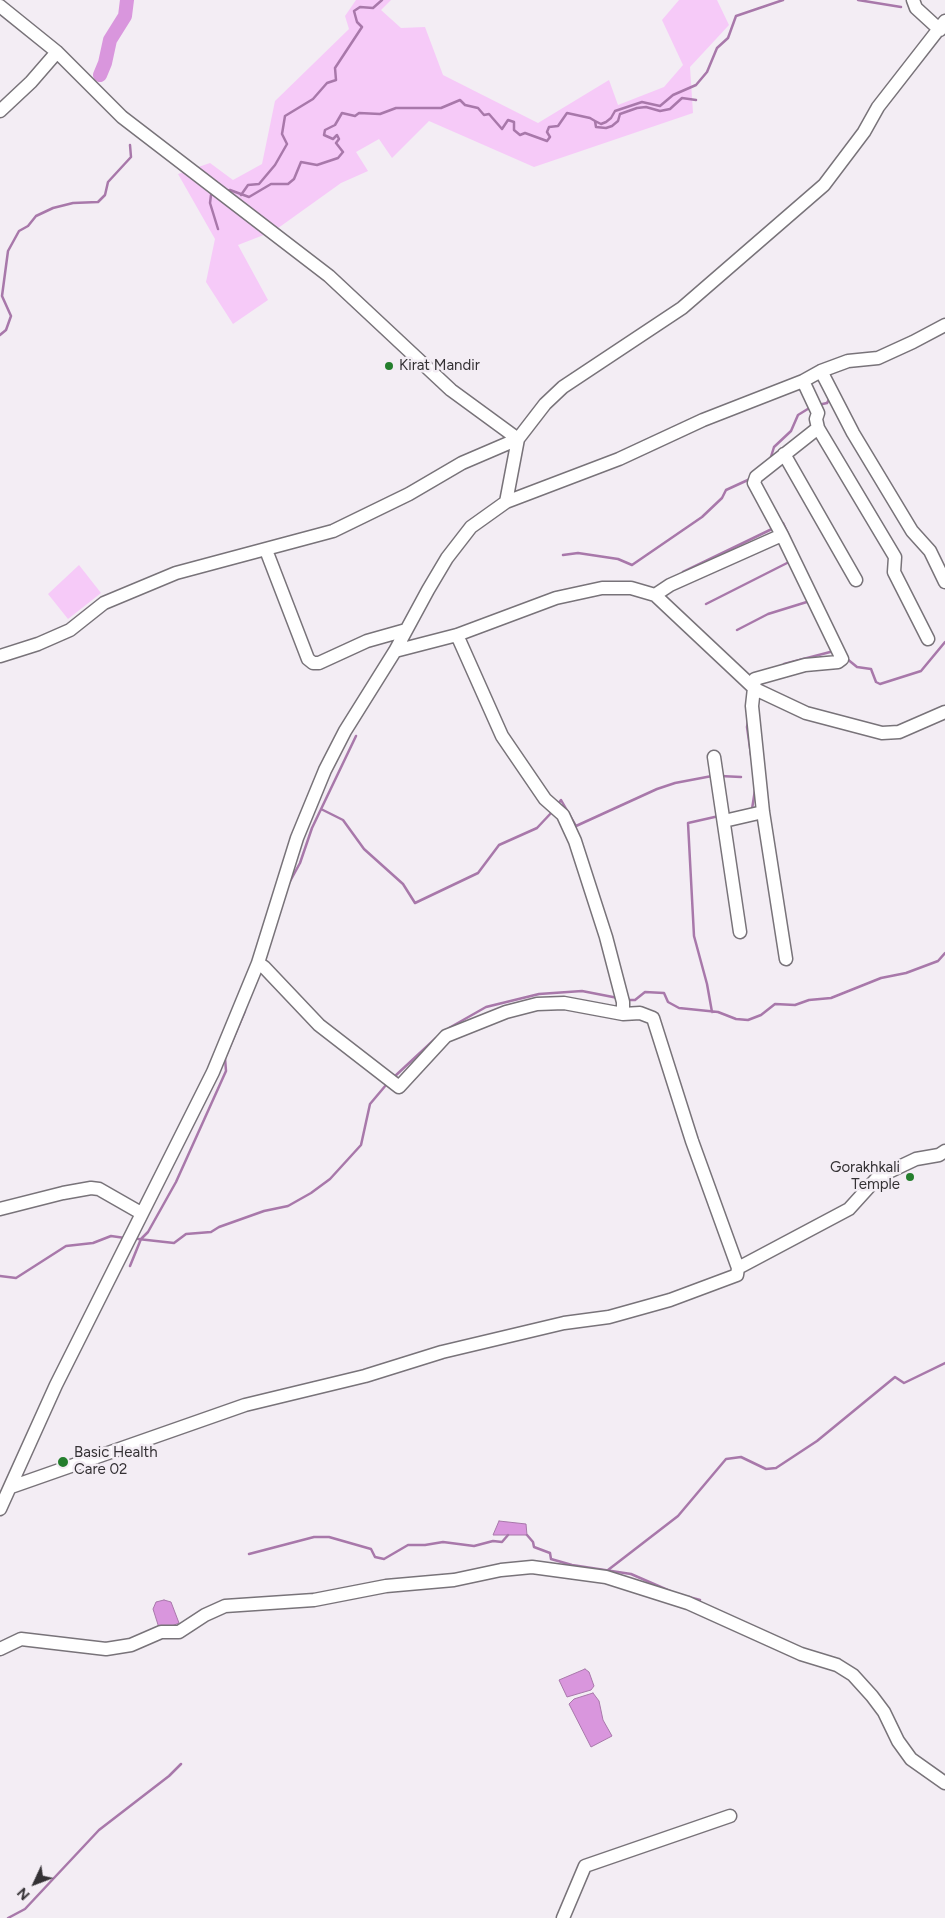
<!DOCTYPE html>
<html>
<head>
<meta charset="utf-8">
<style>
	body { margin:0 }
	#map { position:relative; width:945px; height:1918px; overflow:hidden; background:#f3edf4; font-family:Figtree,sans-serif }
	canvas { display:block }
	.north { position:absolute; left:10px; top:1858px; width:50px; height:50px; -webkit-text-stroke:4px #f3edf4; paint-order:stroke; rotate:227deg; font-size:14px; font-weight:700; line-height:20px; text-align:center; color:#343134 }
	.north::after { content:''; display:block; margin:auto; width:18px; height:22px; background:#343134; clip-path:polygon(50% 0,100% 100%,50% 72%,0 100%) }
</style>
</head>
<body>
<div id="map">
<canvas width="945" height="1918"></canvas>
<div class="north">N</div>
</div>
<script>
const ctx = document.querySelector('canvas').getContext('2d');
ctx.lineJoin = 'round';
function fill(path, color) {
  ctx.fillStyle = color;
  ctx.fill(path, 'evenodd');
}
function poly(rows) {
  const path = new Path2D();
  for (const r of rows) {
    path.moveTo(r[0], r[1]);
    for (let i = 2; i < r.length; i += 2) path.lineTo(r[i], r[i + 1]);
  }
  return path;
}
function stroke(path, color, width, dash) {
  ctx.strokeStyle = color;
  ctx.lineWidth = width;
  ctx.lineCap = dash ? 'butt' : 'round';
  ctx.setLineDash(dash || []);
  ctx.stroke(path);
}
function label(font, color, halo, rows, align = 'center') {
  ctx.font = font + ' Figtree,sans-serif';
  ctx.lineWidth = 5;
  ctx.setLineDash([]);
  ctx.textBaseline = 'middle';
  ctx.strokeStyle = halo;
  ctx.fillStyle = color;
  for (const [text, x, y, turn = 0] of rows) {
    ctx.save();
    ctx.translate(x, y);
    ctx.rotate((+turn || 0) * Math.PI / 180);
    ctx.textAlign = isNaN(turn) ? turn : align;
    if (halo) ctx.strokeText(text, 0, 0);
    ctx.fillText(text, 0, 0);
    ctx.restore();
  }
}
const green = poly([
	[356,0,391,0,381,10,401,28,425,27,443,75,538,123,609,80,618,105,664,87,683,65,662,20,679,0,717,0,729,25,690,67,693,113,534,167,429,121,392,158,379,139,356,152,368,171,341,183,274,231,238,245,268,300,233,324,206,282,215,239,178,174,210,163,233,180,262,164,275,101,349,29,345,16],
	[79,565,101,593,68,619,48,594]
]);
const water = poly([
	[499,1521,526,1524,527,1535,493,1535,499,1521],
	[164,1600,171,1602,179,1623,160,1631,153,1609,156,1602,164,1600],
	[585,1669,589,1672,594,1686,591,1690,567,1697,559,1680,585,1669],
	[593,1693,599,1701,603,1720,612,1736,591,1747,569,1704,574,1699,593,1693]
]);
const stream = poly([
	[858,0,901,7],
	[595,121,601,124,606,122,611,118,615,111,642,102,660,106,673,95,696,85,707,72,717,48,728,38,736,16,783,0],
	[226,191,230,190,249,197,271,184,288,184,294,179,301,162,317,165,338,158,343,152,336,143,339,139,337,135,333,139,324,135,325,130,335,125,342,113,355,116,359,113,380,114,396,108,441,108,460,100,465,105,478,108,484,115,489,114,502,129,508,120,514,122,514,130,520,135,525,133,547,141,550,137,547,132,549,127,558,126,567,113,590,118,595,121,596,127,606,128,612,126,618,121,620,114,637,108,646,107,660,111,670,109,682,98,696,100],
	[216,194,211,195,210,203,218,229],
	[241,195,248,185,259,184,275,165,287,144,282,134,285,116,313,99,327,83,336,80,335,68,362,27,357,22,354,11,360,7,373,8,382,0],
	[0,335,6,330,11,316,2,296,8,251,19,231,28,226,36,216,53,208,73,203,98,202,105,195,108,182,131,157,130,145],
	[818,405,827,403,830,398],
	[770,460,774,447,791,431,798,415,811,407],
	[781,524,783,523,790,538],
	[563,555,578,553,618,559,632,565,702,517,722,498,726,490,750,479],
	[683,572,774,528],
	[706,604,791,561],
	[737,630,768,614,810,601],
	[846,658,857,667,871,669,876,682,880,684,921,671,945,642],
	[784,664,834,651],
	[748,721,747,727,751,755],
	[720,776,741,777],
	[558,804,561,800,576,826,657,789,675,783,712,776],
	[321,809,343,820,364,849,403,884,415,903,478,873,499,845,537,828,552,812],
	[752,809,755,790],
	[288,885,300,863,312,828,356,736],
	[628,1000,635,1000,645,992,664,993,668,1002,679,1008,718,1012,736,1019,748,1020,761,1015,775,1004,795,1005,809,1000,831,998,881,978,906,973,938,961,945,953],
	[712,1012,707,984,694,936,688,823,719,816],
	[449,1028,486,1007,539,994,582,991,618,998],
	[394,1077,436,1038],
	[138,1239,174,1243,186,1234,211,1232,219,1227,264,1211,288,1206,311,1193,330,1179,361,1145,370,1104,386,1085],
	[130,1266,141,1239,148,1232,176,1182,226,1071,225,1058,245,1011],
	[0,1276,16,1278,66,1246,93,1243,111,1236,125,1238],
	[527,1535,533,1542,534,1547,550,1553,551,1559,572,1565,631,1574,670,1591],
	[249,1554,314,1537,329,1537,371,1549,375,1557,384,1559,408,1545,425,1545,443,1542,474,1546,493,1541,502,1542,508,1535],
	[608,1570,678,1516,726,1459,741,1457,766,1469,776,1468,817,1441,895,1377,904,1383,945,1363],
	[689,1597,700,1600],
	[8,1918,25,1909,99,1830,169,1776,181,1764]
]);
const river = poly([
	[100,75,105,63,110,40,125,16,127,0]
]);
const minor = poly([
	[913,0,916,8,940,30],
	[0,6,57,52,122,117,329,276,451,390,518,439],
	[0,111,31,82,57,52],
	[821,371,853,433,912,531,930,551,945,582],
	[803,381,818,413,816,419,818,428,895,557,894,572,928,639],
	[784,454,856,580],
	[506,502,619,459,703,420,803,381,821,371,848,361,878,358,913,342,945,325],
	[266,550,308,659,313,663,319,663,367,641,406,630],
	[655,595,670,585,782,535],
	[457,635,502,736,545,799,563,815,575,841,606,937,623,1002,623,1014],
	[395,651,457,635,556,598,602,588,631,588,655,595,755,689,806,713,882,733,899,732,945,712],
	[0,656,38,644,70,630,104,603,176,573,333,531,409,494,462,463,518,439],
	[714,757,740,932],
	[724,821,763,812],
	[786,959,763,812,752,706,755,679,805,665,838,662,842,659,782,535,754,483,756,477,818,428],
	[258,963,264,967,319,1025,399,1087,446,1036,506,1012,537,1004,564,1003,623,1014,640,1013,653,1018,692,1141,738,1268],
	[0,1209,63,1193,91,1188,99,1189,141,1213],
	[11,1487,245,1405,365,1376,442,1352,564,1323,609,1317,670,1300,737,1275,738,1268,849,1209,878,1177,916,1159,939,1155,945,1151],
	[0,1509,56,1385,213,1072,258,963,297,838,325,770,345,731,395,651,428,590,447,558,471,527,506,502,518,439,545,404,563,387,682,308,824,185,864,132,878,107,945,21],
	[0,1649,21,1639,106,1649,131,1645,161,1632,179,1632,205,1615,225,1606,314,1600,386,1586,454,1580,501,1570,532,1567,606,1577,688,1603,801,1654,837,1665,853,1675,872,1696,884,1712,898,1741,911,1759,945,1783],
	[563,1918,585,1866,730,1816]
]);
const markers = [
	[389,366,5,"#247e2d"],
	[910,1177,5,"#247e2d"],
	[63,1462,6,"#247e2d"]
];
const poiNames = [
	["Kirat Mandir",399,366],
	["Gorakhkali",900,1168,"right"],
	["Temple",900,1185,"right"],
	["Basic Health",74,1453],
	["Care 02",74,1470]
];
fill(green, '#f6caf8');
fill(water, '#d996dd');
stroke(water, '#a878aa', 1);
stroke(stream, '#a878aa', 2.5);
stroke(river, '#d996dd', 14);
stroke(minor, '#787379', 15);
stroke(minor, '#fff', 12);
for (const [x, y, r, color] of markers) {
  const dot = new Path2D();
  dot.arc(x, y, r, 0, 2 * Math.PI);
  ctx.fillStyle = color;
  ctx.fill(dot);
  stroke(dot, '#f3edf4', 2);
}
label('15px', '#343134', '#f3edf4', poiNames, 'left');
</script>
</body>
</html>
